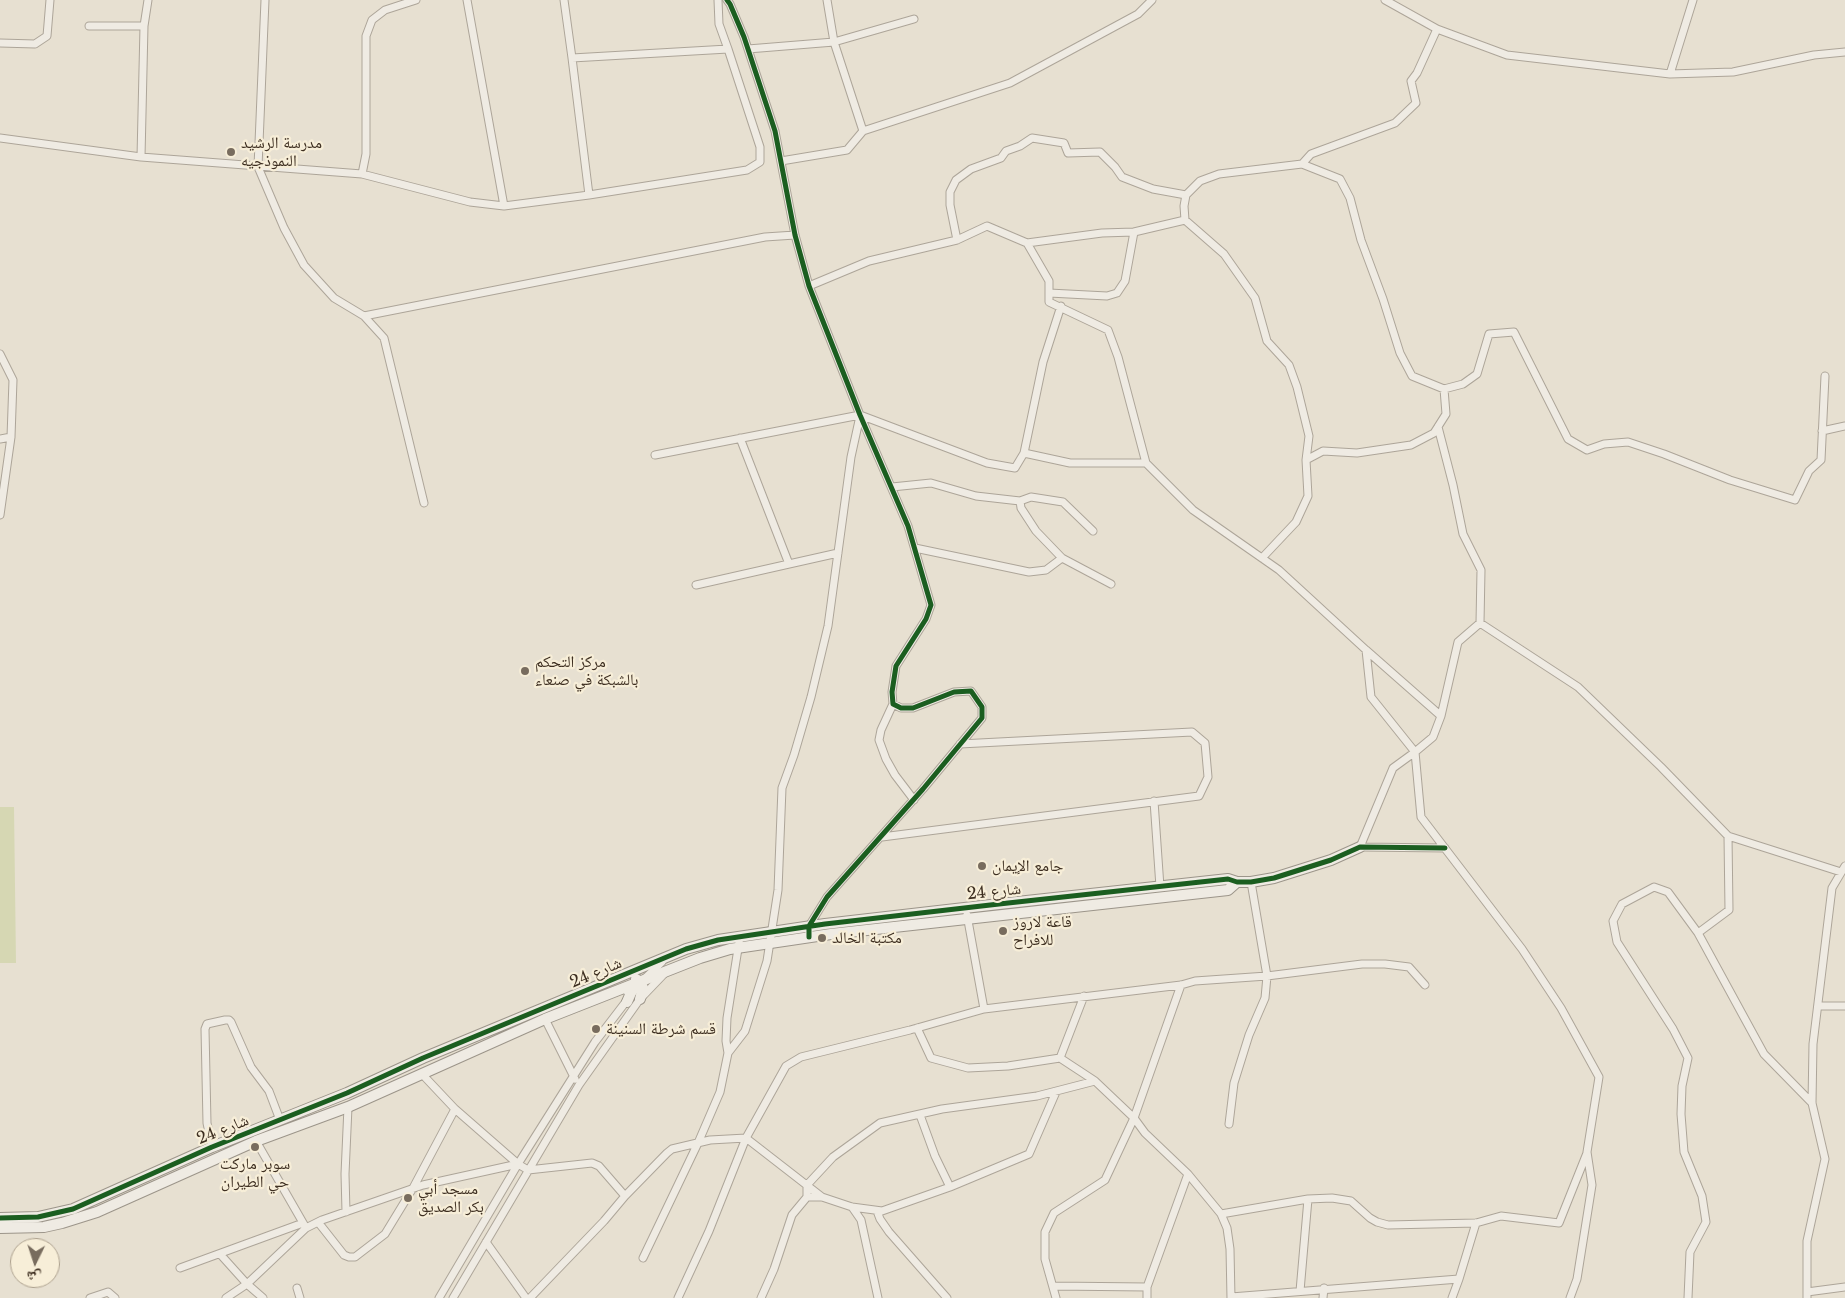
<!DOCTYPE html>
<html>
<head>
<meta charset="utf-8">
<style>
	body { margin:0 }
	#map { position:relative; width:1845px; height:1298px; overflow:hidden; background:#e7e0d1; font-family:"Libre Baskerville","Noto Naskh Arabic",serif }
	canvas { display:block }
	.north { position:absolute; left:10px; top:1238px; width:50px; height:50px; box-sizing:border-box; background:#f7eed8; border:1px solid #ada18e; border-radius:50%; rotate:184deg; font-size:14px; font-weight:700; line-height:20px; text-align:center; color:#3d2e20 }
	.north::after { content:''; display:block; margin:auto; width:18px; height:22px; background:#786c5e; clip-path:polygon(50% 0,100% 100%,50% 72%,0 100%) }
</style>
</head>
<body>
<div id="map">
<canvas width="1845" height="1298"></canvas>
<div class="north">ش</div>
</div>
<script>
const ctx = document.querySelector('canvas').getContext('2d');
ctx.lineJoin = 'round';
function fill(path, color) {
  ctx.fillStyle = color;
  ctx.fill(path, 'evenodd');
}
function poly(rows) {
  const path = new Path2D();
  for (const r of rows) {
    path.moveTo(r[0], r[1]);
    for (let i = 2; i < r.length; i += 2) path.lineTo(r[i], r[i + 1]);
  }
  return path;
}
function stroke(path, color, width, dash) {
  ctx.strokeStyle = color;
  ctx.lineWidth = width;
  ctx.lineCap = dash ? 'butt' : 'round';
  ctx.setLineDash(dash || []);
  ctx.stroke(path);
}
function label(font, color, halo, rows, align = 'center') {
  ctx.font = font + ' "Libre Baskerville","Noto Naskh Arabic",serif';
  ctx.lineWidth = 4.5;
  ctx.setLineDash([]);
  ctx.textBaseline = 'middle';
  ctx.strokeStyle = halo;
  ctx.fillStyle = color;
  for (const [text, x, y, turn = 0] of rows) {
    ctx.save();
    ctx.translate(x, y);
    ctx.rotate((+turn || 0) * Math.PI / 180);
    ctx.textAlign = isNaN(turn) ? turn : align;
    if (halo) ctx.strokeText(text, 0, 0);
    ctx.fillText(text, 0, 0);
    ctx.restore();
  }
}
const green = poly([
	[0,807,14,807,16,963,0,963]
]);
const street = poly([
	[265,0,258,167,284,228,304,265,334,298,364,316,765,237,795,235],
	[467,0,504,206],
	[718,0,719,24,728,49],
	[727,0,730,4,744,37,775,131,795,235,809,286,860,415,908,526,931,605,926,619,896,666,892,692,893,704,901,708,913,708,954,692,971,691,982,707,982,718,923,789,827,897,809,926,809,937],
	[1385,0,1437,29,1507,55,1670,74,1733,72,1814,55,1845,52],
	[914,19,834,42,863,131,1010,83,1138,14,1152,0],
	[89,26,144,26],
	[0,43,35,44,47,36,50,0],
	[748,49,834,42,827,0],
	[572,58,589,195],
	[1670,74,1693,0],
	[0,138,141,157,362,174,470,202,504,206,589,195,747,170,760,162,760,147,728,49,572,58,564,0],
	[141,157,144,26,148,0],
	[781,161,847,150,863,131],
	[362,174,366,154,366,36,372,20,385,10,416,0],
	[1185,220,1224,254,1255,298,1267,341,1289,365,1297,387,1309,436,1306,460],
	[957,240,950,205,950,192,956,180,971,169,1001,158,1006,151,1020,146,1032,138,1064,143,1068,153,1100,152,1115,167,1122,177,1153,189,1186,195],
	[1027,243,1102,233,1134,232],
	[809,286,869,261,957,240,987,226,1027,243,1049,281,1049,302,1108,330,1118,357,1146,463,1193,510,1279,570,1366,650,1371,697,1415,752,1393,768,1360,847,1445,848],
	[1049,293,1107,296,1117,293,1125,281,1134,232,1185,220,1184,206,1186,195,1200,181,1219,174,1302,164,1311,154,1395,123,1416,103,1411,81,1417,73,1437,29],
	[364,316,384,338,424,503],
	[0,354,13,380,11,437,0,515],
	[1444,389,1463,384,1477,374,1489,334,1514,332,1568,439,1587,450,1604,444,1628,442,1664,454,1730,480,1795,500,1809,471,1821,460,1825,376],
	[1822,431,1845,426],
	[740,438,789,564,838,553],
	[0,439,11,437],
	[1024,453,1070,463,1146,463],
	[655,455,860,415,987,463,1015,468,1024,453,1043,362,1061,306],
	[892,487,931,483,976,496,1020,501,1031,497,1063,502,1093,531],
	[1020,501,1021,508,1036,531,1062,558,1111,584],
	[915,548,1029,572,1046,570,1062,558],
	[1262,558,1296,522,1308,496,1306,460,1323,451,1357,453,1411,445,1434,433,1446,414,1444,389,1412,376,1400,353,1383,299,1361,240,1350,198,1340,179,1302,164],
	[696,585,789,564],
	[1480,623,1578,687,1661,767,1728,836,1841,872],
	[1366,650,1441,716,1458,642,1480,623,1481,570,1463,534,1453,485,1438,427],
	[893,704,881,730,879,740,886,759,895,775,914,800],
	[1441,716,1433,737,1415,752,1421,817,1522,949,1561,1008,1599,1077,1587,1152,1592,1185,1577,1279,1570,1298],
	[1154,801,1160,887],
	[882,837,1199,796,1208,777,1205,743,1192,732,960,744],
	[967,915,984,1009],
	[1698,933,1729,910,1728,836],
	[1181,985,1134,1118,1145,1133,1188,1174,1221,1214,1227,1228,1230,1249,1231,1298],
	[1818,1006,1845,1006],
	[545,1019,575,1079],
	[917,1028,931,1058,968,1068,1008,1066,1060,1058,1095,1081],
	[728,1053,745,1031,767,961,778,890,782,788,794,755,811,697,828,626,851,457,860,416],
	[1060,1058,1084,996],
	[422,1074,455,1109,518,1164,528,1170,592,1163,599,1166,625,1196],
	[920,1115,935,1156,950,1187],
	[1229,1124,1234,1083,1249,1035,1265,998,1267,976,1251,882],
	[256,1141,306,1228,322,1220,423,1185,518,1164],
	[212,1147,207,1123,205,1029,207,1024,225,1020,229,1020,231,1022,251,1067,269,1091,280,1120],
	[807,1197,822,1197,852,1207,882,1211,950,1187,1029,1154,1056,1092],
	[852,1207,861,1220,878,1298],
	[877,1211,880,1219,889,1232,947,1298],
	[346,1212,345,1174,348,1107],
	[1221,1214,1308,1199,1332,1198,1351,1201,1370,1218,1377,1222,1388,1225,1476,1223,1501,1216,1559,1223,1587,1153],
	[318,1222,344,1255,349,1257,355,1257,385,1234,413,1188,455,1109],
	[486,1242,526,1298],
	[220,1254,247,1284,263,1298],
	[643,1258,698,1143,720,1092,728,1053,726,1041,727,1018,740,936],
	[180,1268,303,1223],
	[1459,1279,1476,1223],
	[1053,1286,1147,1287],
	[297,1288,300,1298],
	[1300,1291,1308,1199],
	[1807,1292,1845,1287],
	[1231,1297,1459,1279,1452,1298],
	[90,1298,108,1292,115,1298],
	[226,1298,247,1284,306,1228],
	[439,1298,518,1164,595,1042,641,982,662,962],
	[453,1298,579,1085,640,999,664,974],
	[530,1298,604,1221,625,1196,667,1153,672,1149,710,1140,746,1138,786,1066,801,1057,910,1030,984,1009,1181,985,1195,981,1267,976,1362,964,1385,964,1409,967,1425,985],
	[678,1298,709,1231,746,1138,822,1197],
	[761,1298,774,1269,792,1215,807,1197,807,1185,833,1157,880,1123,942,1109,1037,1096,1095,1081,1134,1118,1105,1180,1054,1213,1045,1232,1045,1259,1056,1298],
	[1147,1298,1147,1287,1188,1174],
	[1323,1298,1324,1288],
	[1688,1298,1690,1252,1706,1222,1702,1196,1684,1152,1681,1114,1682,1086,1688,1058,1673,1029,1617,942,1613,921,1622,904,1654,887,1668,892,1698,933,1764,1054,1812,1103],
	[1807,1298,1807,1241,1825,1159,1812,1103,1813,1044,1832,888,1845,866]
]);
const secondary = poly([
	[636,979,641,982,643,988,640,999],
	[625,988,629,991,630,995,627,1002],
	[0,1218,38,1217,73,1209,212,1147,347,1093,423,1058,686,949,718,940,825,924,999,904,1228,879,1237,882,1251,882,1274,878,1331,860,1360,847],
	[0,1228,44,1227,62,1223,97,1212,256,1141,348,1107,545,1019,700,958,730,949,831,934,1228,890,1237,882]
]);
const cycleway = poly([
	[727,0,730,4,744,37,775,131,795,235,809,286,860,415,908,526,931,605,926,619,896,666,892,692,893,704,901,708,913,708,954,692,971,691,982,707,982,718,923,789,827,897,809,926,809,937],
	[0,1218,38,1217,73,1209,212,1147,347,1093,423,1058,686,949,718,940,825,924,999,904,1228,879,1237,882,1251,882,1274,878,1331,860,1360,847,1445,848]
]);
const markers = [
	[231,152,5,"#786c5e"],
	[525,671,5,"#786c5e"],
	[982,866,5,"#786c5e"],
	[1003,931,5,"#786c5e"],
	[822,938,5,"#786c5e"],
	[596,1029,5,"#786c5e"],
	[255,1147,5,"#786c5e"],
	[408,1198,5,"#786c5e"]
];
const poiNames = [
	["مدرسة الرشيد",241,143],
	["النموذجيه",241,161],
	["مركز التحكم",535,662],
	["بالشبكة في صنعاء",535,680],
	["جامع الإيمان",992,866],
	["قاعة لاروز",1013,922],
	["للافراح",1013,940],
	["مكتبة الخالد",832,938],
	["قسم شرطة السنينة",606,1029],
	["سوبر ماركت",255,1164,"center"],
	["حي الطيران",255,1182,"center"],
	["مسجد أبي",418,1189],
	["بكر الصديق",418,1207]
];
const streetNames = [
	["شارع 24",994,892,-6],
	["شارع 24",596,973,-23],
	["شارع 24",223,1130,-22]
];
fill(green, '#d6d7b3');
stroke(street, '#ada599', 9);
stroke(secondary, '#9c958a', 12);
stroke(street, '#efebe3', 7);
stroke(secondary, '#efebe3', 10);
stroke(cycleway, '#1b5e20', 5);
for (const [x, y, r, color] of markers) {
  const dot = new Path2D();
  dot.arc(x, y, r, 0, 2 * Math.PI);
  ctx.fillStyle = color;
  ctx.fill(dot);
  stroke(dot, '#f7eed8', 2);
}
label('16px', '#3d2e20', '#f7eed8', poiNames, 'left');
label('16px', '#3d2e20', '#f7eed8', streetNames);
</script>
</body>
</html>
